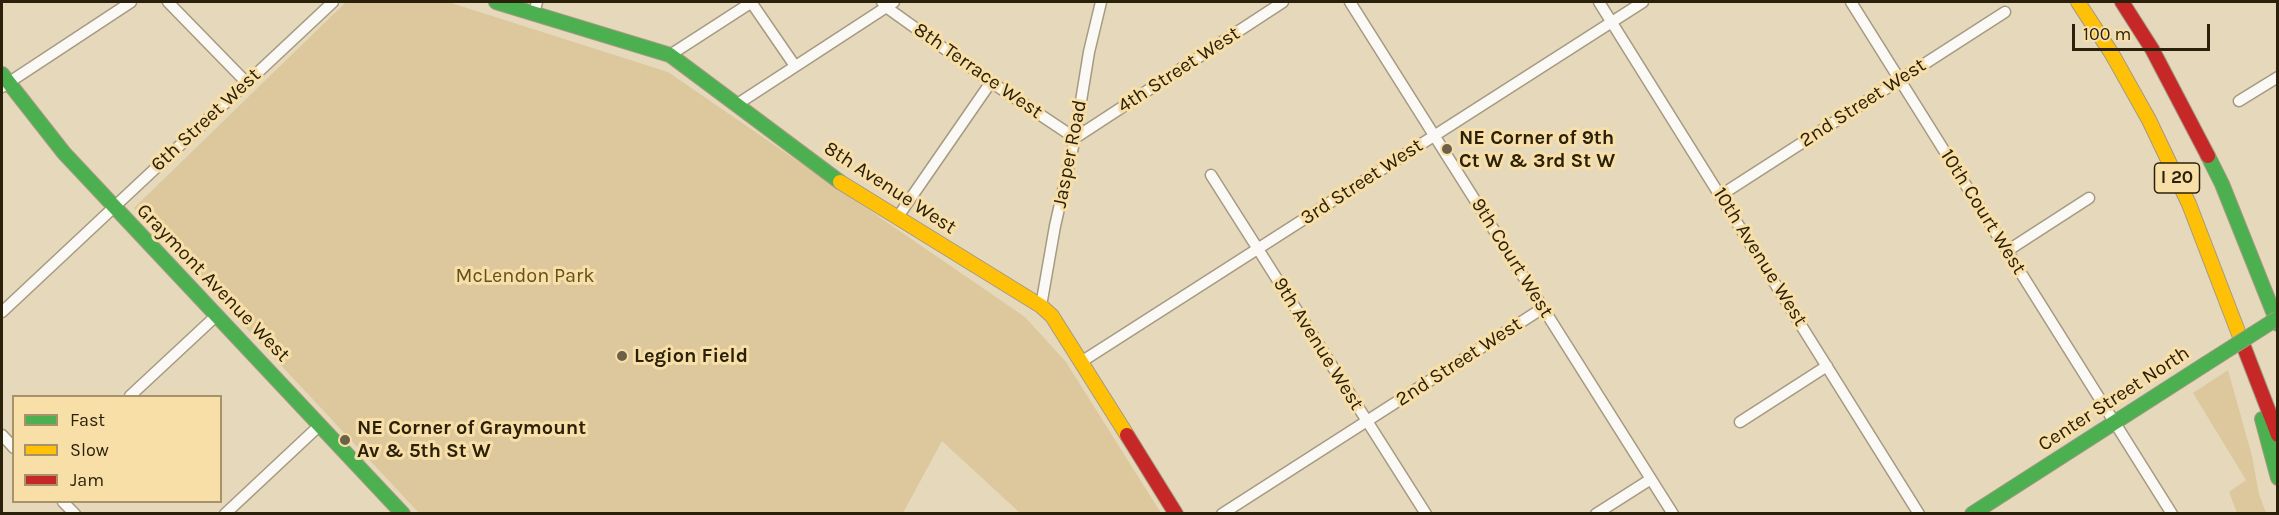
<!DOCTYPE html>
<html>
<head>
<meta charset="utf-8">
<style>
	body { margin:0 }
	#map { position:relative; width:2279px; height:515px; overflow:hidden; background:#e6d8ba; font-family:Karla,sans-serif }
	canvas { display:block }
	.frame { position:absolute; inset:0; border:3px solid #2b210b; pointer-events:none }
	.legend { position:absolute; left:12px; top:395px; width:210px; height:108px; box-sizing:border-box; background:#f8dfa8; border:2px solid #a69369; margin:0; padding:8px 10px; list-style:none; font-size:18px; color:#2b210b }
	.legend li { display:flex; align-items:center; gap:12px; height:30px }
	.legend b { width:30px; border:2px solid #a69369 }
	.scale { position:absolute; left:2072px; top:24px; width:138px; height:27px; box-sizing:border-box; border:3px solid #2b210b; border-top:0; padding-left:8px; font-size:18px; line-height:21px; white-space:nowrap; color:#2b210b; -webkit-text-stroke:4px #f8dfa8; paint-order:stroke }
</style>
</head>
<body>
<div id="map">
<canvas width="2279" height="515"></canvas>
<div class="frame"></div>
<ul class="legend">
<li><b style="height:8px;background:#4caf50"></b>Fast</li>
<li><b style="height:8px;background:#ffc107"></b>Slow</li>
<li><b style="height:8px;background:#c62828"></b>Jam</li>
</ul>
<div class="scale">100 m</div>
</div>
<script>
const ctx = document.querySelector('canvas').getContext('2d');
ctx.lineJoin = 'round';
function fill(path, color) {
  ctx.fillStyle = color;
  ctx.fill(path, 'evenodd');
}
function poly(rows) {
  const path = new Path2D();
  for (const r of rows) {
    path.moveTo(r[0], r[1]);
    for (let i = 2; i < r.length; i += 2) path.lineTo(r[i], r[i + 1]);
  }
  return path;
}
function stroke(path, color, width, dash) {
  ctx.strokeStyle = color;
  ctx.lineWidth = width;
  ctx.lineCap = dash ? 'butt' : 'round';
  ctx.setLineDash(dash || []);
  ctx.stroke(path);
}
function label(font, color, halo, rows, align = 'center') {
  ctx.font = font + ' Karla,sans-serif';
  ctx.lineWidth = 6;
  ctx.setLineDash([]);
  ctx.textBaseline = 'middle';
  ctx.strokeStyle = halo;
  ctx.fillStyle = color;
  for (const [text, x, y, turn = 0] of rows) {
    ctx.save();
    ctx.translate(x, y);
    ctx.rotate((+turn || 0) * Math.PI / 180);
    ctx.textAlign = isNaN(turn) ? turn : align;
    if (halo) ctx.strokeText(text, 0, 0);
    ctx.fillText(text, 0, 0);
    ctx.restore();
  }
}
const green = poly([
	[346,2,448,2,668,72,1025,317,1066,362,1161,513,1020,513,942,441,903,513,419,513,134,208],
	[2228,370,2252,456,2259,494,2266,513,2237,513,2229,492,2246,480,2193,393]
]);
const street = poly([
	[168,2,246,82],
	[751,2,795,66],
	[882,2,886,7,991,82,1075,138,1283,2],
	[1350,2,1673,514],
	[1599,2,1919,514],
	[1851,2,2172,514],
	[534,13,537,2],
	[670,55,752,2],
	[2,87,131,2],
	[2239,101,2278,77],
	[736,105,894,2],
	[1211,175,1426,514],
	[1721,195,2005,12],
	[897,218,991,82],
	[2007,251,2089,198],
	[1041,306,1055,226,1075,138,1089,52,1101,2],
	[2,312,333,2],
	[1081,362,1643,2],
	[130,396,217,315],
	[1740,422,1827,366],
	[2,435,14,448],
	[63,502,75,514],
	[225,514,320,425],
	[1222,514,1543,308],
	[1596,514,1651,479]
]);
const fast = poly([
	[496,2,670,55,840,182],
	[2,74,64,153,403,514],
	[2208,156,2222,184,2278,324],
	[2262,419,2278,478],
	[1972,514,2204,365]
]);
const slow = poly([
	[2078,2,2112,54,2149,120,2189,204,2242,342],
	[840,182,1041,306,1052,316,1127,435]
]);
const jam = poly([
	[2122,2,2152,49,2208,156],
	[2242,342,2278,435],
	[1127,435,1176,514]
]);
const fastBridge = poly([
	[2204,365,2278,318]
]);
const markers = [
	[1447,149,6,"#6c6148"],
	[622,356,6,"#6c6148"],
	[345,440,6,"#6c6148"]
];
const shields = [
	[2177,178,45]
];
const shieldNames = [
	["I 20",2177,178]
];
const streetNames = [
	["4th Street West",1179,70,-33],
	["8th Terrace West",978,71,35],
	["2nd Street West",1863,103,-33],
	["6th Street West",206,120,-43],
	["Jasper Road",1070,154,-79],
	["3rd Street West",1362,182,-33],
	["8th Avenue West",890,188,33],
	["10th Court West",1983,212,58],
	["10th Avenue West",1760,257,58],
	["9th Court West",1512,258,58],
	["Graymont Avenue West",213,283,46],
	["9th Avenue West",1318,344,58],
	["2nd Street West",1459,362,-33],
	["Center Street North",2114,399,-33]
];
const poiNames = [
	["NE Corner of 9th",1459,138],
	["Ct W & 3rd St W",1459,161],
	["Legion Field",634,356],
	["NE Corner of Graymount",357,428],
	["Av & 5th St W",357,451]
];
const parkNames = [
	["McLendon Park",525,276]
];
fill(green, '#dcc89c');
stroke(street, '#a59a82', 13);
stroke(fast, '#a59a82', 16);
stroke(slow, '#a59a82', 16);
stroke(jam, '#a59a82', 16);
stroke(street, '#fbf9f5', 10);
stroke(fast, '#4caf50', 14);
stroke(slow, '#ffc107', 14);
stroke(jam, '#c62828', 14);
stroke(fastBridge, '#a59a82', 16, []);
stroke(fastBridge, '#4caf50', 14);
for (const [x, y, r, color] of markers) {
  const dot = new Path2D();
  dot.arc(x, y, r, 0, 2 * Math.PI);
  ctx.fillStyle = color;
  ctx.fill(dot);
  stroke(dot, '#f8dfa8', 2);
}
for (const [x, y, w] of shields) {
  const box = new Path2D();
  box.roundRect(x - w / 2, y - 15, w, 30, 4.5);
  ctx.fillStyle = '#f8dfa8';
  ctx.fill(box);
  stroke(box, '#2b210b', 1.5);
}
label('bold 18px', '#2b210b', null, shieldNames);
label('20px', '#2b210b', '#f8dfa8', streetNames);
label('bold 20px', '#2b210b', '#f8dfa8', poiNames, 'left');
label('20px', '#65501d', '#f8dfa8', parkNames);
</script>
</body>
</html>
